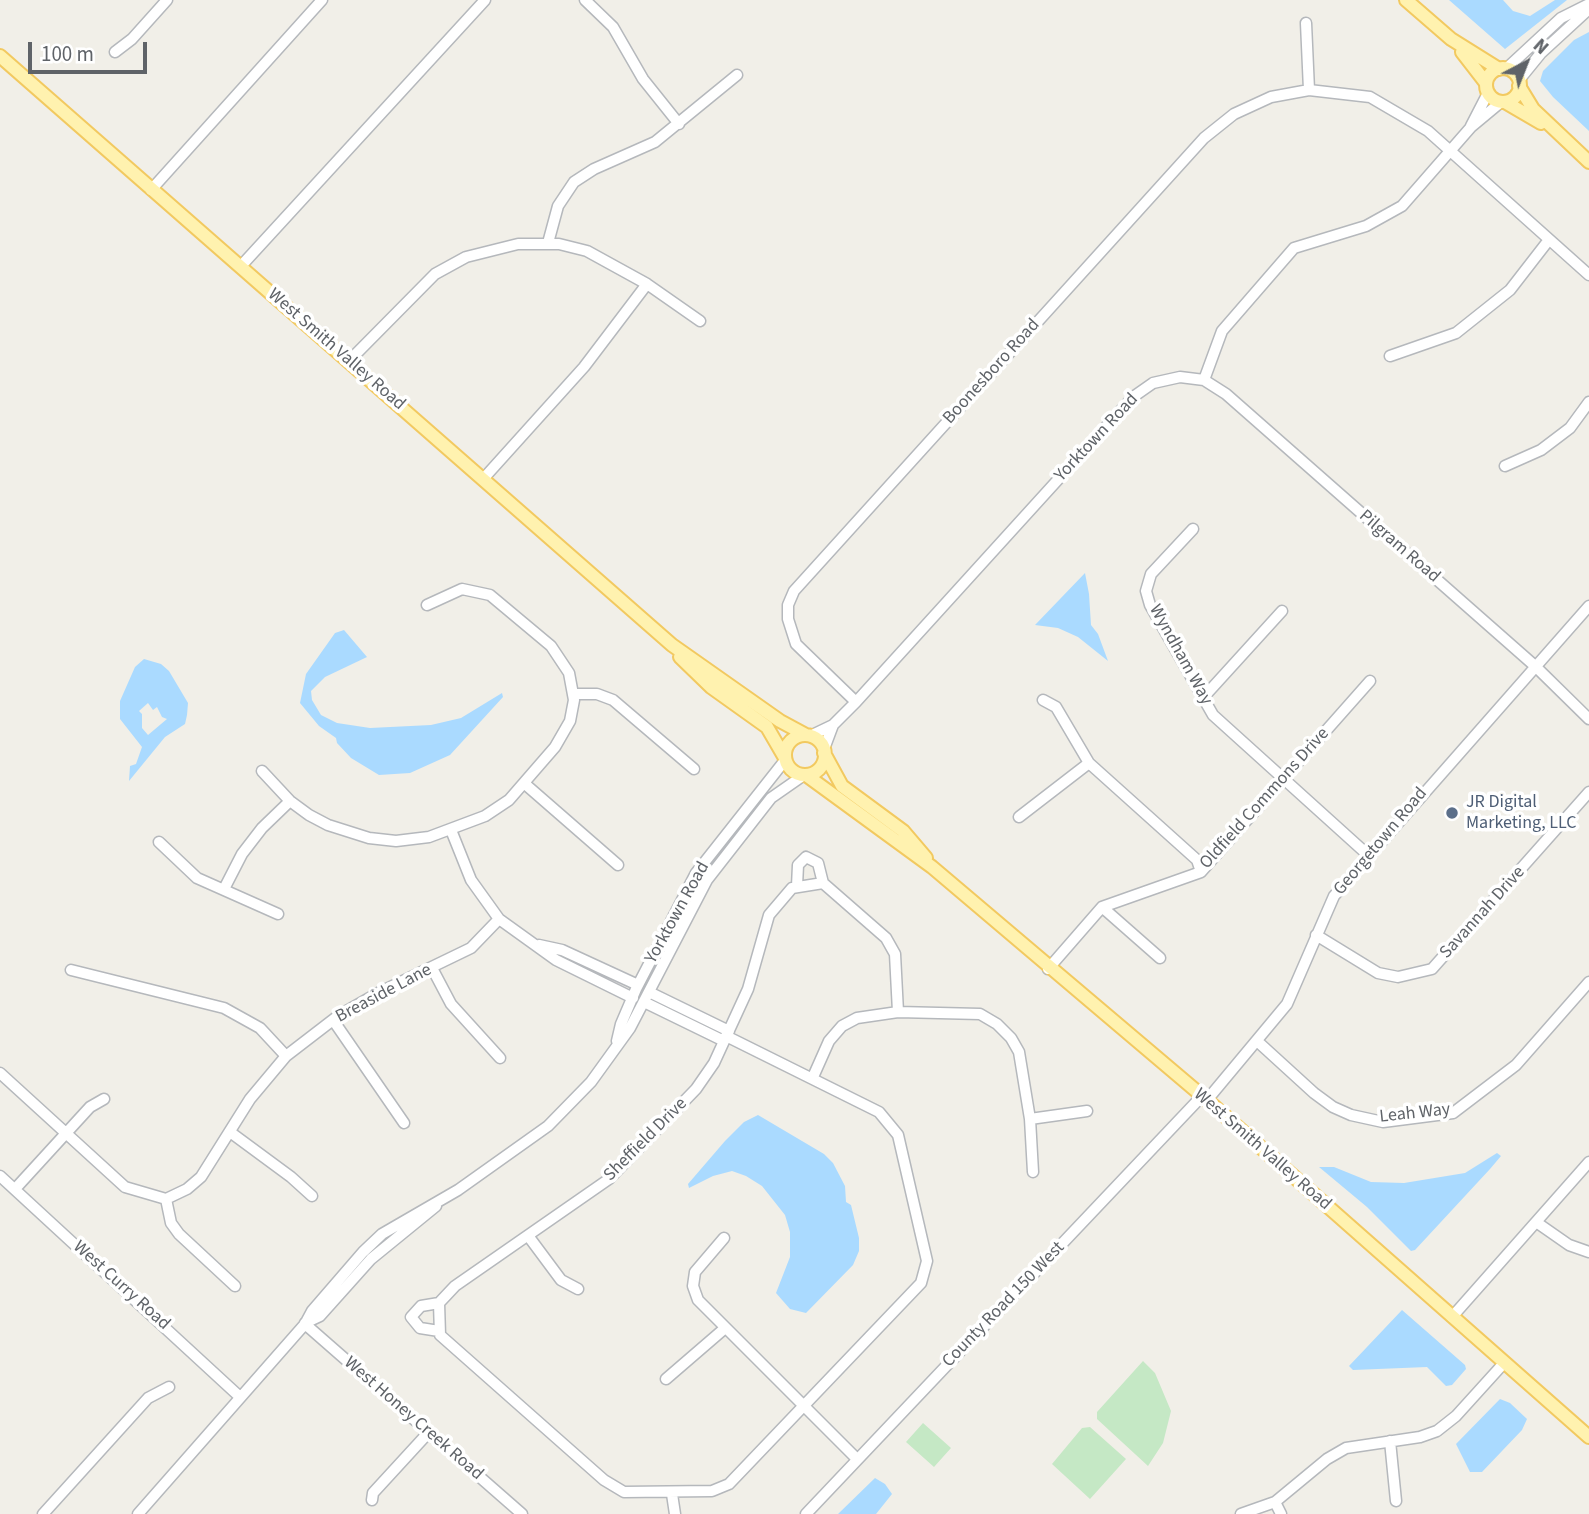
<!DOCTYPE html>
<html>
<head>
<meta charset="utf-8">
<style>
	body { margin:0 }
	#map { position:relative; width:1589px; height:1514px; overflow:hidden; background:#f1efe8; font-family:"Source Sans 3",sans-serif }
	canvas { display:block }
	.north { position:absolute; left:1491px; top:28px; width:70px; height:70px; -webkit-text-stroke:5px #fff; paint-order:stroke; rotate:42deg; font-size:19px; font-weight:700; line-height:28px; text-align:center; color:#5f6368 }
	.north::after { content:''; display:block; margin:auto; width:24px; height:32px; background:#5f6368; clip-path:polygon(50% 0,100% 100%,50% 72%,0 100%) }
	.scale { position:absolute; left:28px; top:42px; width:119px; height:32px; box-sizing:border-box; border:4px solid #5f6368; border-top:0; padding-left:9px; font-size:21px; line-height:24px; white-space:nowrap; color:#5f6368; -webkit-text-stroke:5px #fff; paint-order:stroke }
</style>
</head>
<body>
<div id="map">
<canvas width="1589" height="1514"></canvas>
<div class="north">N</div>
<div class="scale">100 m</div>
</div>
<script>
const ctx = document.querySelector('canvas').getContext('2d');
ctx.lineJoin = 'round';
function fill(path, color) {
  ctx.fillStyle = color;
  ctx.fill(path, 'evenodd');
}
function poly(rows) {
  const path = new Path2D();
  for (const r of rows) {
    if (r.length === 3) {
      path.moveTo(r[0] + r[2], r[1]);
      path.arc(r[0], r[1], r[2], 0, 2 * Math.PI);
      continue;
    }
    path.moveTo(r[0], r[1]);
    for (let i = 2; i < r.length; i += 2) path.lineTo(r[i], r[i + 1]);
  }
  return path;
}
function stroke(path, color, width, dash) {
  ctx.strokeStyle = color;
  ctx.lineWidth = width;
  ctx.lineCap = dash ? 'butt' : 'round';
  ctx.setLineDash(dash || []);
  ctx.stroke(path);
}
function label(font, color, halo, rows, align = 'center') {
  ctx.font = font + ' "Source Sans 3",sans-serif';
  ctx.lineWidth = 7;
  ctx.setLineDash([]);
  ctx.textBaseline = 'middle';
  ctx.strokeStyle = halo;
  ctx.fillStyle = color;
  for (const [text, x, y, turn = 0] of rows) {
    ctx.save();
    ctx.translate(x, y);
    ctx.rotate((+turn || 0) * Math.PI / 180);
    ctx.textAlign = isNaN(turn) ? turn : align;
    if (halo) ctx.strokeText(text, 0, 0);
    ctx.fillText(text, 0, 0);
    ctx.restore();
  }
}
const green = poly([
	[1143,1361,1155,1373,1171,1411,1163,1443,1148,1466,1097,1419,1097,1412],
	[923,1423,951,1448,934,1467,906,1442],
	[1090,1427,1126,1459,1090,1499,1052,1464,1082,1428]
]);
const water = poly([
	[1449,0,1503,0,1513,11,1530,16,1555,0,1567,0,1505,49],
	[1589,32,1589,131,1553,97,1540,81,1543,71,1574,40],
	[1085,573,1089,594,1091,625,1098,634,1108,661,1078,637,1058,628,1035,625],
	[344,630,367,657,325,677,311,691,312,700,321,715,337,723,370,728,431,725,461,718,502,693,503,697,450,755,410,773,379,775,351,758,337,743,336,738,319,726,300,703,306,674,335,633],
	[144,659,161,664,169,671,188,703,187,715,185,724,165,737,129,781,130,766,136,764,142,747,120,719,120,701,135,667],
	[148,703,153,710,157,707,162,717,167,719,148,735,142,728,142,714,139,711],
	[758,1115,824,1154,833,1163,845,1186,846,1202,851,1205,859,1238,859,1251,853,1265,806,1313,790,1309,776,1293,790,1257,790,1232,785,1215,762,1186,746,1176,732,1171,713,1176,689,1188,688,1184,725,1141,744,1122],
	[1497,1153,1501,1156,1490,1169,1415,1250,1411,1251,1367,1207,1319,1167,1334,1167,1371,1182,1404,1183,1465,1173],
	[1402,1310,1465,1365,1466,1369,1452,1385,1446,1386,1427,1367,1353,1370,1349,1366],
	[1500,1399,1510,1403,1527,1419,1522,1430,1482,1472,1470,1472,1456,1444],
	[875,1478,885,1484,892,1494,876,1514,838,1514]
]);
const minor = poly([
	[585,0,613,27,643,79,679,124],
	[1306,23,1309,90],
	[115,52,132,39,167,0],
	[1506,69,1561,18,1589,4],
	[1519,80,1541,53,1589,9],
	[1471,126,1488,93],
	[151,190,322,0],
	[548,243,558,206,574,182,594,169,655,142,737,75],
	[241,266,485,0],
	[1390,356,1456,333,1510,290,1548,241],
	[349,361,435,274,466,257,518,244,559,244,587,251,647,284,700,321],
	[1204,380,1222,331,1294,248,1366,226,1402,206,1471,127,1501,102],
	[1505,466,1541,450,1570,428,1589,402],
	[484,478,584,367,647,284],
	[1193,529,1151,574,1146,591,1150,605,1213,715,1368,855],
	[574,694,597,694,613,700,694,769],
	[1202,699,1282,611],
	[1043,700,1056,707,1089,763,1197,860,1201,872],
	[856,702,796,644,788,619,788,605,794,591,1204,138,1234,114,1271,97,1309,90,1370,97,1428,131,1589,275],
	[810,736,833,725,856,702,1133,397,1153,383,1180,377,1204,380,1226,394,1535,666,1589,719],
	[824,749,833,725],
	[262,771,290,801,309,815,328,825,369,838,396,841,429,837,485,816,509,800,555,747,570,721,574,700,569,673,551,646,490,595,462,589,427,605],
	[525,784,618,865],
	[1019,817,1089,763],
	[451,830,471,880,499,919,556,960,633,998],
	[159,842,197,878,278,914],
	[797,886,798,865,806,857,818,863,823,883],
	[224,889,242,854,262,828,290,801],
	[1102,907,1160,958],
	[1316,935,1378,973,1398,977,1432,969,1589,792],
	[539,945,562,950,638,985],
	[432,968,451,1004,500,1058],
	[1048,969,1102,907,1201,872,1370,681],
	[71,970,224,1008,260,1028,286,1056],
	[649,992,729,1031],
	[644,1002,724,1041],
	[333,1020,404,1123],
	[726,1036,879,1112,898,1135,927,1261,921,1283,729,1484,712,1491,624,1492,604,1480,440,1335,439,1303,455,1286,609,1179,696,1089,714,1063,748,989,769,915,792,888,823,883,886,938,895,954,898,1012],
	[617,1041,621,1024,636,989,696,873,786,759],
	[1257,1041,1314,1093,1333,1107,1351,1115,1383,1122,1453,1113,1516,1065,1589,982],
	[0,1073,125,1187,166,1199],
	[813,1077,829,1041,842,1026,857,1018,898,1012,980,1014,997,1024,1011,1038,1019,1052,1030,1119,1033,1172],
	[1207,1100,1287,1004,1334,896,1589,606],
	[1030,1119,1087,1111],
	[230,1132,291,1177,312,1196],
	[0,1176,240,1397],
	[15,1189,90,1107,104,1099],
	[166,1199,187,1189,201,1177,250,1099,286,1056,338,1016,380,992,471,948,499,919],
	[166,1199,171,1223,179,1234,235,1286],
	[1536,1222,1569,1245,1589,1252],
	[529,1237,561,1280,578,1289],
	[724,1238,695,1272,693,1286,698,1300,857,1459],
	[439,1303,421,1306,411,1317,420,1328,439,1331],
	[1452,1317,1589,1162],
	[305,1323,320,1316,371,1259,436,1206],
	[305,1324,522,1514],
	[666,1379,724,1329],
	[1390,1441,1396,1501],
	[672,1494,675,1514],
	[372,1500,373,1493,429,1432],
	[1275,1502,1281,1514],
	[43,1514,148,1398,169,1387],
	[138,1514,305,1324,312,1311,363,1252,382,1234,458,1190,548,1126,591,1082,630,1028,707,880,771,798,804,775],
	[806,1514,1202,1096],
	[1241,1514,1275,1502,1327,1459,1346,1448,1420,1437,1437,1431,1456,1416,1504,1363]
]);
const major = poly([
	[1406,0,1451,39,1499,69],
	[1462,52,1486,83],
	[0,56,672,645,780,721,806,735],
	[1503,85,17],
	[1519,86,1533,109,1589,162],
	[1505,102,1541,123],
	[680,657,711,687,767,727,785,758],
	[805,755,20],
	[824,753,842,786,903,831,926,858],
	[806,775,932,867,1207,1100,1589,1437]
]);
const markers = [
	[1452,813,7,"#5c6f8a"]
];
const streetNames = [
	["West Smith Valley Road",336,350,41],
	["Boonesboro Road",992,372,-48],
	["Yorktown Road",1097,438,-47],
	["Pilgram Road",1399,547,41],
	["Wyndham Way",1180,655,61],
	["Oldfield Commons Drive",1265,799,-48],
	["Georgetown Road",1381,842,-50],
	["Yorktown Road",678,913,-61],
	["Savannah Drive",1483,913,-48],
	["Breaside Lane",384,994,-28],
	["Leah Way",1415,1114,-6],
	["Sheffield Drive",646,1140,-45],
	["West Smith Valley Road",1262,1150,41],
	["West Curry Road",121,1286,42],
	["County Road 150 West",1004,1305,-46],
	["West Honey Creek Road",413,1419,41]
];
const serviceNames = [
	["JR Digital",1466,803],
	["Marketing, LLC",1466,824]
];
fill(green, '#c5e8c5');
fill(water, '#aadaff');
stroke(minor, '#b5b8bc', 13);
stroke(major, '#f2c960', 16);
stroke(minor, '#fff', 10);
stroke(major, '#fff2af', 12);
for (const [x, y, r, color] of markers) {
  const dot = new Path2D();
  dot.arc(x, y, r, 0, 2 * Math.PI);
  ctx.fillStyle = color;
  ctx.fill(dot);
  stroke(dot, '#fff', 2.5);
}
label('18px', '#5f6368', '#fff', streetNames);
label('18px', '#4e5e75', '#fff', serviceNames, 'left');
</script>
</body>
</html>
